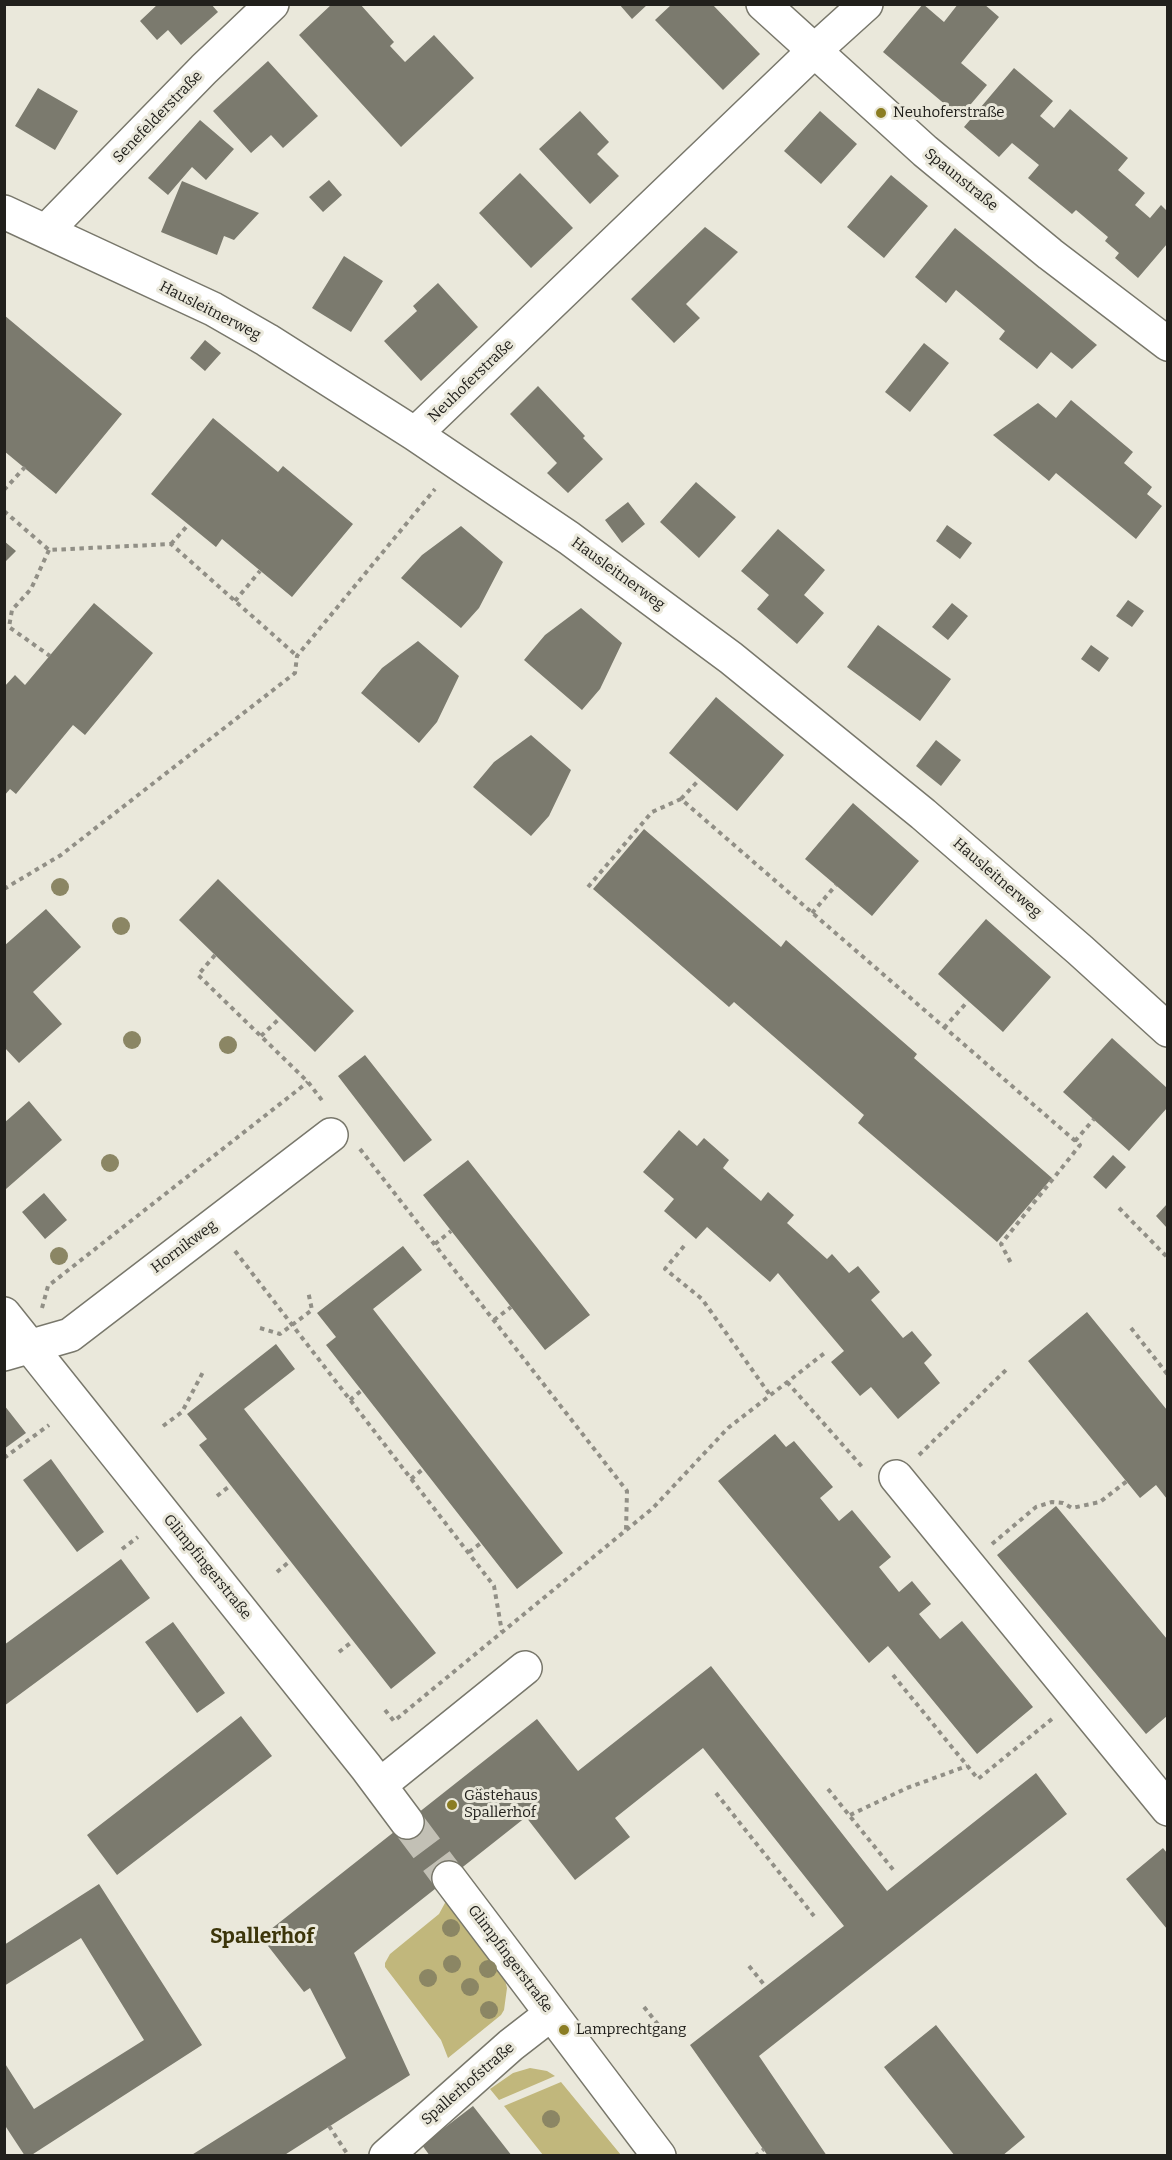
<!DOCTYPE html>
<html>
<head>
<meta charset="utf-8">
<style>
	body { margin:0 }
	#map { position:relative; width:1172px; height:2160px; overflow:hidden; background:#eae8db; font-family:Bitter,serif }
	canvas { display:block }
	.frame { position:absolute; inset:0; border:6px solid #21201c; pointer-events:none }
</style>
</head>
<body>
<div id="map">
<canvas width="1172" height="2160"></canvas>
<div class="frame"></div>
</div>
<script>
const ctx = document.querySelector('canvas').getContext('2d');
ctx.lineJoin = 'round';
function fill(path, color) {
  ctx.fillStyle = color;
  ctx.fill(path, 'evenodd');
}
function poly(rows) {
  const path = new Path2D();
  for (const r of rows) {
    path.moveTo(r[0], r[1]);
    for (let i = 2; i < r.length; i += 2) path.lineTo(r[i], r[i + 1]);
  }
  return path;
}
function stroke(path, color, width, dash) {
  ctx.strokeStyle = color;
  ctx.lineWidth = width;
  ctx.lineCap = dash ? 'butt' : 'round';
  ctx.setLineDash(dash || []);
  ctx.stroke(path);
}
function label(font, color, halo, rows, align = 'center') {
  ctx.font = font + ' Bitter,serif';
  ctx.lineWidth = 6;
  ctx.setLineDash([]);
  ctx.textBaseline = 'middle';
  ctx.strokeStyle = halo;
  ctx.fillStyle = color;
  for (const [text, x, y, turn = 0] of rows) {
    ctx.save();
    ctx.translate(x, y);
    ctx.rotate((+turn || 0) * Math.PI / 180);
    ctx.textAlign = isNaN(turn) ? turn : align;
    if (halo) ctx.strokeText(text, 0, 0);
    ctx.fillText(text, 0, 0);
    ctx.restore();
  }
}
const green = poly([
	[444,1893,504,1976,507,1988,504,2010,501,2015,448,2058,441,2040,385,1967,385,1963,390,1954,439,1914,445,1903],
	[530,2068,547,2071,555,2076,499,2100,490,2089,513,2073],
	[561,2082,621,2155,543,2155,504,2106]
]);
const building = poly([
	[158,4,211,4,218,12,181,45,168,30,157,40,140,21],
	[332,4,360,4,394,42,390,46,405,62,434,35,474,78,401,147,299,35],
	[619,4,648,4,632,19],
	[672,4,712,4,760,54,723,90,655,20],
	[923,4,944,22,958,4,984,4,999,17,961,63,987,85,960,117,883,52],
	[268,61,318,116,283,148,271,135,251,153,213,111],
	[1014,68,1053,101,1040,116,1054,128,1070,109,1128,158,1118,170,1145,193,1135,205,1150,218,1161,205,1167,211,1167,244,1138,278,1115,258,1119,253,1105,241,1108,237,1076,210,1072,214,1028,178,1039,165,1012,143,999,157,964,127],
	[38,88,78,111,55,150,15,126],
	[580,111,609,142,597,154,619,176,590,204,539,149],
	[820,111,857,144,821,184,784,151],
	[200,120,234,149,206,180,192,167,168,195,148,178],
	[520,173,573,228,531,268,479,213],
	[891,175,928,206,884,258,847,227],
	[329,180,342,195,323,212,309,197],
	[182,181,259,213,234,240,224,236,217,255,161,232],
	[705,227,738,252,686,304,700,318,674,343,631,299],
	[955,228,1011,274,1097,345,1072,369,1051,352,1037,369,999,339,1005,331,956,290,946,303,915,277],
	[344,256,383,281,351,332,312,308],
	[438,283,478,327,421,381,384,341,417,311,413,306],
	[4,315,122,414,56,494,4,451],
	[205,340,221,353,205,371,190,358],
	[924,343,949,363,910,412,885,392],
	[538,386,585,436,583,438,603,459,568,493,547,473,557,463,510,414],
	[1071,400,1133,452,1124,463,1152,487,1147,494,1162,506,1136,539,1056,473,1049,481,993,435,1038,403,1056,418],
	[213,418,278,472,283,466,353,524,292,597,222,539,216,547,151,494],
	[696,482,736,517,699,558,660,522],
	[628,502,645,524,622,543,605,520],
	[947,525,972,543,960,559,936,541],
	[461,526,503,562,479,608,461,628,401,578,422,555],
	[778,529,825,570,804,595,824,613,797,644,757,609,769,595,741,571],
	[4,541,16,551,4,563],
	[1128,600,1144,611,1132,627,1116,616],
	[94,603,153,653,85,735,73,725,16,794,10,789,4,796,4,687,15,675,25,685],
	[952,603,968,616,948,640,932,627],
	[581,608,622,643,600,689,582,710,524,660,545,635],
	[878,625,951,679,920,721,847,667],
	[418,641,459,676,437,722,419,743,361,693,382,668],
	[1091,645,1109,658,1099,672,1081,659],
	[716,697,784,755,737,811,669,753],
	[531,735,571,770,549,816,531,836,473,787,494,762],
	[936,740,961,760,941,786,916,766],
	[853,803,919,861,872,916,805,859],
	[644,829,781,947,786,940,917,1054,914,1058,1052,1178,997,1242,858,1123,864,1115,734,1002,729,1007,593,889],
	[218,879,354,1011,315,1052,179,920],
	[46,909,81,947,33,992,62,1024,19,1063,4,1047,4,946],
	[986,919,1051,977,1003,1032,938,974],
	[1112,1038,1167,1088,1167,1108,1129,1151,1063,1092],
	[365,1055,432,1140,404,1162,338,1076],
	[29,1101,62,1140,6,1189,4,1187,4,1123],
	[679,1130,697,1146,704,1138,729,1160,723,1168,761,1201,768,1192,794,1215,787,1223,827,1259,832,1254,849,1273,858,1266,880,1292,871,1300,903,1338,912,1331,932,1355,924,1363,940,1383,898,1419,871,1387,860,1396,831,1362,844,1351,778,1273,770,1282,707,1227,696,1239,664,1211,674,1199,643,1172],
	[1113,1155,1126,1167,1106,1189,1093,1177],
	[468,1160,590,1315,545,1350,423,1195],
	[44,1193,67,1220,45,1239,22,1212],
	[1167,1204,1167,1228,1156,1216],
	[403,1246,422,1270,373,1309,563,1553,517,1589,326,1345,336,1337,317,1313],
	[1087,1312,1167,1410,1167,1499,1156,1485,1140,1498,1028,1361],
	[276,1344,295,1369,244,1409,436,1653,391,1689,199,1445,207,1439,187,1414],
	[4,1405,26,1433,4,1449],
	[775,1434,786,1447,794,1441,833,1487,820,1498,839,1521,852,1510,891,1557,879,1567,899,1592,912,1581,931,1604,919,1614,940,1639,962,1621,1033,1707,977,1754,888,1646,869,1663,718,1481],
	[51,1459,104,1532,77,1552,23,1480],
	[1056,1506,1167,1639,1167,1716,1146,1734,997,1555],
	[121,1559,150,1598,4,1706,4,1645],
	[173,1622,225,1693,197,1713,145,1642],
	[711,1666,887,1891,1036,1773,1067,1814,759,2056,827,2156,768,2156,690,2045,844,1926,703,1748,615,1818,630,1837,575,1880,526,1817,354,1953,410,2075,283,2156,190,2156,346,2058,310,1988,304,1992,261,1937,537,1719,578,1771],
	[241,1716,272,1756,117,1875,87,1835],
	[1163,1848,1167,1853,1167,1929,1126,1879],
	[99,1884,202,2045,30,2156,25,2156,4,2124,4,2062,34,2109,144,2040,81,1938,4,1986,4,1945],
	[936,2025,1025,2137,1002,2156,955,2156,884,2067],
	[473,2106,512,2156,430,2156,422,2145]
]);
const minorTunnel = poly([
	[407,1822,449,1878]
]);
const path = poly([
	[4,490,25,467],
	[4,511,49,550,171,544,297,656],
	[171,544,188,525],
	[49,550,31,589,12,610,9,627,50,656],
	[235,601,260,571],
	[681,799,699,780],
	[588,887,652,812,681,799,1080,1145,1001,1244,1012,1265],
	[4,889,61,855,295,673,297,656,435,489],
	[812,913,836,885],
	[215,955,198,975,308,1082,324,1103],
	[944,1028,968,1001],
	[261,1036,280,1018],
	[1075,1141,1094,1119],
	[360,1149,627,1491,626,1531],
	[1119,1208,1168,1258],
	[435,1244,451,1231],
	[684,1246,665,1269,702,1299,770,1395],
	[235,1251,494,1586,502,1632],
	[42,1308,48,1286,308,1082],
	[494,1320,511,1307],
	[260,1328,280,1334,312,1310,308,1291],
	[1131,1328,1168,1375],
	[787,1382,864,1469],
	[350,1400,362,1390],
	[163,1426,182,1412,203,1372],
	[919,1455,1009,1367],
	[4,1458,49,1425],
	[411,1479,423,1469],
	[217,1496,231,1485],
	[992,1544,1036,1507,1052,1502,1063,1503,1072,1508,1100,1502,1127,1481],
	[122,1549,138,1537],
	[469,1552,481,1543],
	[277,1572,290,1561],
	[339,1652,353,1641],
	[893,1675,978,1779,1052,1719],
	[385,1710,394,1721,653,1508,728,1428,826,1352],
	[828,1789,895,1872],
	[716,1793,814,1916],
	[850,1815,907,1788,967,1766],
	[749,1966,766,1987],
	[644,2007,664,2032],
	[329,2126,348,2155],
	[755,2156,764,2149]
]);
const minor = poly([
	[763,4,925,151,1050,254,1168,344],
	[4,212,213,309,267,340,415,434,569,538,731,658,923,814,1080,950,1168,1030],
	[46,231,204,69,272,4],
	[415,434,814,51,866,4],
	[4,1314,366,1767,407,1822],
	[4,1354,70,1335,331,1135],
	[896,1477,1168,1809],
	[380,1785,525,1668],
	[449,1878,659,2156],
	[386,2156,511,2045,551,2014]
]);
const trees = [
	[60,887],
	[121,926],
	[132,1040],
	[228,1045],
	[110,1163],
	[59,1256],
	[451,1928],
	[452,1964],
	[488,1969],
	[428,1978],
	[470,1987],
	[489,2010],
	[551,2119]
];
const markers = [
	[881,113,6,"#8b7d23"],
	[452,1805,6,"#8b7d23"],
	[564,2030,6,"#8b7d23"]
];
const poiNames = [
	["Neuhoferstraße",893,113],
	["Gästehaus",464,1796],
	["Spallerhof",464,1813],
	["Lamprechtgang",576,2030]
];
const streetNames = [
	["Senefelderstraße",158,117,-46],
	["Spaunstraße",961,180,39],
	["Hausleitnerweg",210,311,27],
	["Neuhoferstraße",471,381,-44],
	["Hausleitnerweg",618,574,36],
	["Hausleitnerweg",997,878,41],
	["Hornikweg",184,1247,-37],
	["Glimpfingerstraße",207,1567,51],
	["Glimpfingerstraße",510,1959,53],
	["Spallerhofstraße",468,2084,-41]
];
const districtNames = [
	["Spallerhof",262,1937]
];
fill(green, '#c1b77c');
fill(building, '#7b7a6e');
stroke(minorTunnel, '#c2c0b5', 33, [33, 16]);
stroke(minor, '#78776b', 36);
stroke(path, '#918f86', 4, [4.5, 4.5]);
stroke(minor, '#fff', 33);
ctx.fillStyle = '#8b8664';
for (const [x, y] of trees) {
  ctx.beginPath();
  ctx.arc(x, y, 9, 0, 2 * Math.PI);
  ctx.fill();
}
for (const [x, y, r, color] of markers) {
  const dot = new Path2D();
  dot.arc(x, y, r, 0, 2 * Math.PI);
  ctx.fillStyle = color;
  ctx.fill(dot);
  stroke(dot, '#eae8db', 2);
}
label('15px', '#21201c', '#eae8db', poiNames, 'left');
label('15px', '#21201c', '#eae8db', streetNames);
label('bold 21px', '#3c350a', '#eae8db', districtNames);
</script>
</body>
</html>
